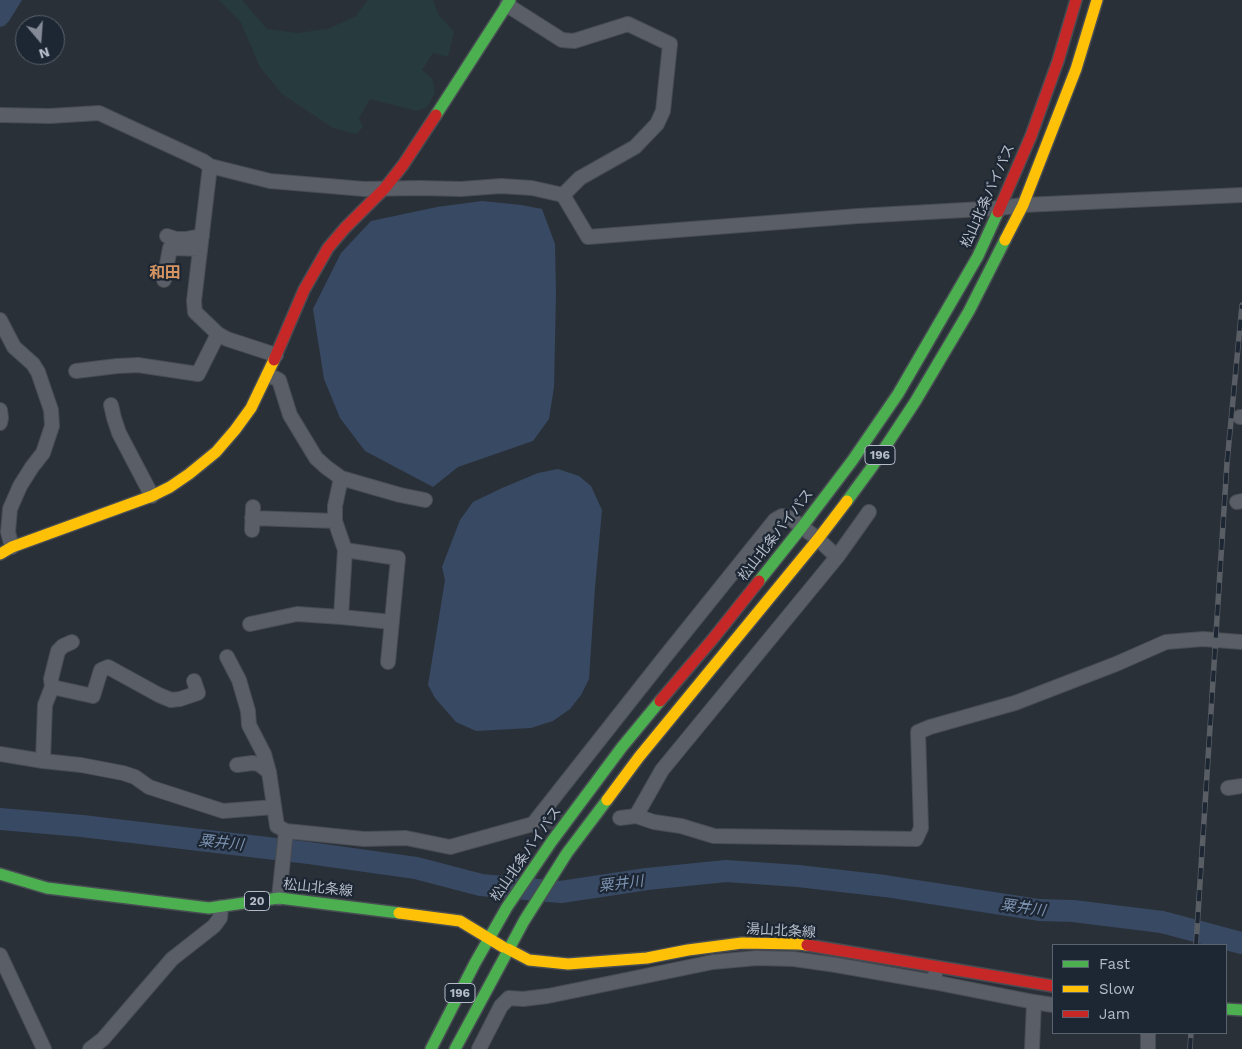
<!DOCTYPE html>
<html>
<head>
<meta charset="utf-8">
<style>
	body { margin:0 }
	#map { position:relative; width:1242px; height:1049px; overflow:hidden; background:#2a3038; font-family:"Work Sans",sans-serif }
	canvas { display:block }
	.legend { position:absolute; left:1052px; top:944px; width:175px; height:90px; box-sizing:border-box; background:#1d2633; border:1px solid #59626f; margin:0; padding:6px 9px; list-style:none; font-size:15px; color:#b4bcc9 }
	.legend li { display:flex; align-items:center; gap:10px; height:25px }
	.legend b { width:25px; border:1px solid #59626f }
	.north { position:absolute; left:15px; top:15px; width:50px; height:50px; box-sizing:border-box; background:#1d2633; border:1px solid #59626f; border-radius:50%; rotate:162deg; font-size:14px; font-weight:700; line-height:20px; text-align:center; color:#b4bcc9 }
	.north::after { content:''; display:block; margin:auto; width:18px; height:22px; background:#848b96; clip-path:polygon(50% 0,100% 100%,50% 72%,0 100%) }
</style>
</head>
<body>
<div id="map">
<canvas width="1242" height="1049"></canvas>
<ul class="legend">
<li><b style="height:6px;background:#4caf50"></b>Fast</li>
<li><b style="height:6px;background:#ffc107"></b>Slow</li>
<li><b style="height:6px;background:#c62828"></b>Jam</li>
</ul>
<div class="north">N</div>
</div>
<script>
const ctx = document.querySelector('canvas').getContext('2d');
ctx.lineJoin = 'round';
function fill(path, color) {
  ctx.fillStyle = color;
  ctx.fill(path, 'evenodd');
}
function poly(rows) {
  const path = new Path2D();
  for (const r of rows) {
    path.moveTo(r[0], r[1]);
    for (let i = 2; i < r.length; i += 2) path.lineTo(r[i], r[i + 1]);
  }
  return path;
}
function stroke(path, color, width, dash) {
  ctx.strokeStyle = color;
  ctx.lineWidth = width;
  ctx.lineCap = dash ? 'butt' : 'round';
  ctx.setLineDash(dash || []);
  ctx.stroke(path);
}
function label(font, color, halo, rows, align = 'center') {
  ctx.font = font + ' "Work Sans","Noto Sans JP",sans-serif';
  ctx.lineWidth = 4.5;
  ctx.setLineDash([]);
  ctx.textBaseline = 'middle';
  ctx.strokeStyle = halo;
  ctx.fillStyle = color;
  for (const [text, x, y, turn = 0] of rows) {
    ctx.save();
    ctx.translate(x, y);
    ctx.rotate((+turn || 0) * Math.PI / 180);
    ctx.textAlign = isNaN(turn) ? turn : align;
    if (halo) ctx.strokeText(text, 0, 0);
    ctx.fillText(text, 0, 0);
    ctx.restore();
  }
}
const green = poly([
	[219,0,242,0,267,29,297,33,328,29,356,16,368,0,433,0,438,14,454,32,448,57,433,53,422,70,432,78,435,92,428,106,418,111,370,99,359,118,363,127,356,134,333,128,282,94,260,67,240,21]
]);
const water = poly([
	[0,0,22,0,9,21,4,26,0,27],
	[482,201,521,205,542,209,555,244,556,294,554,387,549,419,533,441,458,467,433,487,365,451,340,418,324,379,313,309,341,253,371,221,437,207],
	[558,469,579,476,591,486,602,510,595,587,589,679,581,695,570,709,553,721,531,728,476,731,456,722,435,698,428,685,445,580,442,567,460,520,473,502,502,488,538,473]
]);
const river = poly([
	[0,819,82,826,309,853,416,868,481,885,561,892,647,879,726,871,798,876,885,886,1039,910,1073,911,1162,922,1242,943]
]);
const streetTunnel = poly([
	[540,823,569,821]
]);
const street = poly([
	[507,5,562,40,574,41,628,24,670,44,663,111,657,124,635,147,580,178,563,195],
	[0,115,50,116,99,113,203,161,210,166],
	[167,236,176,239,186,239,202,236],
	[164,280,170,248,200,249],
	[0,320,14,347,33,364,38,372,51,410,52,426,43,453,32,467,20,486,10,509,8,532,12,547],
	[276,355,227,339,218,334,195,312,194,301,210,166,270,181,364,189,420,188,461,189,501,186,532,188,563,195,588,237,858,216,1000,208,1023,205,1242,195],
	[76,371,117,366,138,365,198,374,218,334],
	[268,375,279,380,290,415,316,458,326,467,341,478,400,495,425,500],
	[111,405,114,418,119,433,152,496],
	[0,410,1,418,0,423],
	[1240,417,1242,417],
	[341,478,335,506,335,521,345,550,398,558,388,662],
	[1237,502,1242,501],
	[252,518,335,521],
	[252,530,253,507],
	[341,617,345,550],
	[250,624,297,614,341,617,392,622],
	[227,657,239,680,248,711,249,725,264,754,269,772,277,826,286,831,364,839,406,838,450,847,533,824,664,658,775,520,782,516,790,518,818,539,837,557],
	[52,687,51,679,58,651,63,646,72,642],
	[0,754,43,761,81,765,123,773,135,777,149,787,223,811,274,807],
	[43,761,45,705,52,687,93,696,101,670,108,667,159,695,171,700,180,699,198,693,194,681],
	[237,765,252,763,259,764,269,772],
	[1228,788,1242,786],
	[636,816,662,770,837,557,869,512],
	[620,818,636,816,654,822,681,826,714,836,916,839,921,828,918,732,930,727,1015,703,1116,664,1166,642,1203,639,1242,642],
	[279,898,286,831],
	[0,955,44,1049],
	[935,975,933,982,1034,1002,1032,1049],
	[1034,1002,1053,1005],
	[90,1049,103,1039,172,959,214,926,220,918,221,907],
	[479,1049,501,1006,509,998,523,999,548,996,713,962,757,958,794,959,836,965,933,982],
	[1148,1049,1148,1033]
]);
const fast = poly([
	[436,115,510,0],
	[847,501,872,467,915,402,969,311,1005,240],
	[759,581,802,527,852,461,898,394,978,256,998,212],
	[0,874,47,888,209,908,279,898,399,913],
	[1226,1009,1242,1010],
	[431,1049,475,963,507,907,552,841,622,747,660,701],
	[455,1049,524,921,567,853,607,800]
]);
const slow = poly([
	[1005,240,1023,205,1076,69,1097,0],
	[0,554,12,547,152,496,170,487,189,474,216,452,235,430,251,408,274,360],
	[607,800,639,757,818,539,847,501],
	[399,913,460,921,503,947],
	[508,949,529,960,568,964,647,958,688,950,742,943,799,944,807,945]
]);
const jam = poly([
	[998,212,1031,136,1058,61,1076,0],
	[274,360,304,290,328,248,345,228,385,188,403,165,436,115],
	[660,701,712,640,759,581],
	[807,945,1053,986]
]);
const rail = poly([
	[1196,945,1227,463,1242,305],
	[1190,1049,1191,1033]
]);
const shields = [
	[880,455,30],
	[257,901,25],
	[460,993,30]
];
const shieldNames = [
	["196",880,455],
	["20",257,901],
	["196",460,993]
];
const streetNames = [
	["松山北条バイパス",988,196,-66],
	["松山北条バイパス",776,535,-52],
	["松山北条バイパス",526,854,-55],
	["松山北条線",318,888,6],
	["湯山北条線",781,931,3]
];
const waterNames = [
	["粟井川",221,843,6],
	["粟井川",621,884,-7],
	["粟井川",1023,908,8]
];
const quarterNames = [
	["和田",165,273]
];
fill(green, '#273a3e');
fill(water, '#384963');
stroke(river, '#384963', 22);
stroke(streetTunnel, '#3f454e', 14, [14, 7]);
stroke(street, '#484c53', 16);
stroke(fast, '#484c53', 14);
stroke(slow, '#484c53', 14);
stroke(jam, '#484c53', 14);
stroke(street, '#5a5e66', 14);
stroke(fast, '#4caf50', 11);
stroke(slow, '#ffc107', 11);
stroke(jam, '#c62828', 11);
stroke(rail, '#595d64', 5.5);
stroke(rail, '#1d2633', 4, [11]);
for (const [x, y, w] of shields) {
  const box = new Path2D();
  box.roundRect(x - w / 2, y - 9.5, w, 19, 4);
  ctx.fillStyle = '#1d2633';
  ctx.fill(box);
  stroke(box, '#b4bcc9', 1);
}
label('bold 12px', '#b4bcc9', null, shieldNames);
label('14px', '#b4bcc9', '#1d2633', streetNames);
label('italic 15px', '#7c92b1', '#1d2633', waterNames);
label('bold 16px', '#d59563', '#1d2633', quarterNames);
</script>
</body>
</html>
